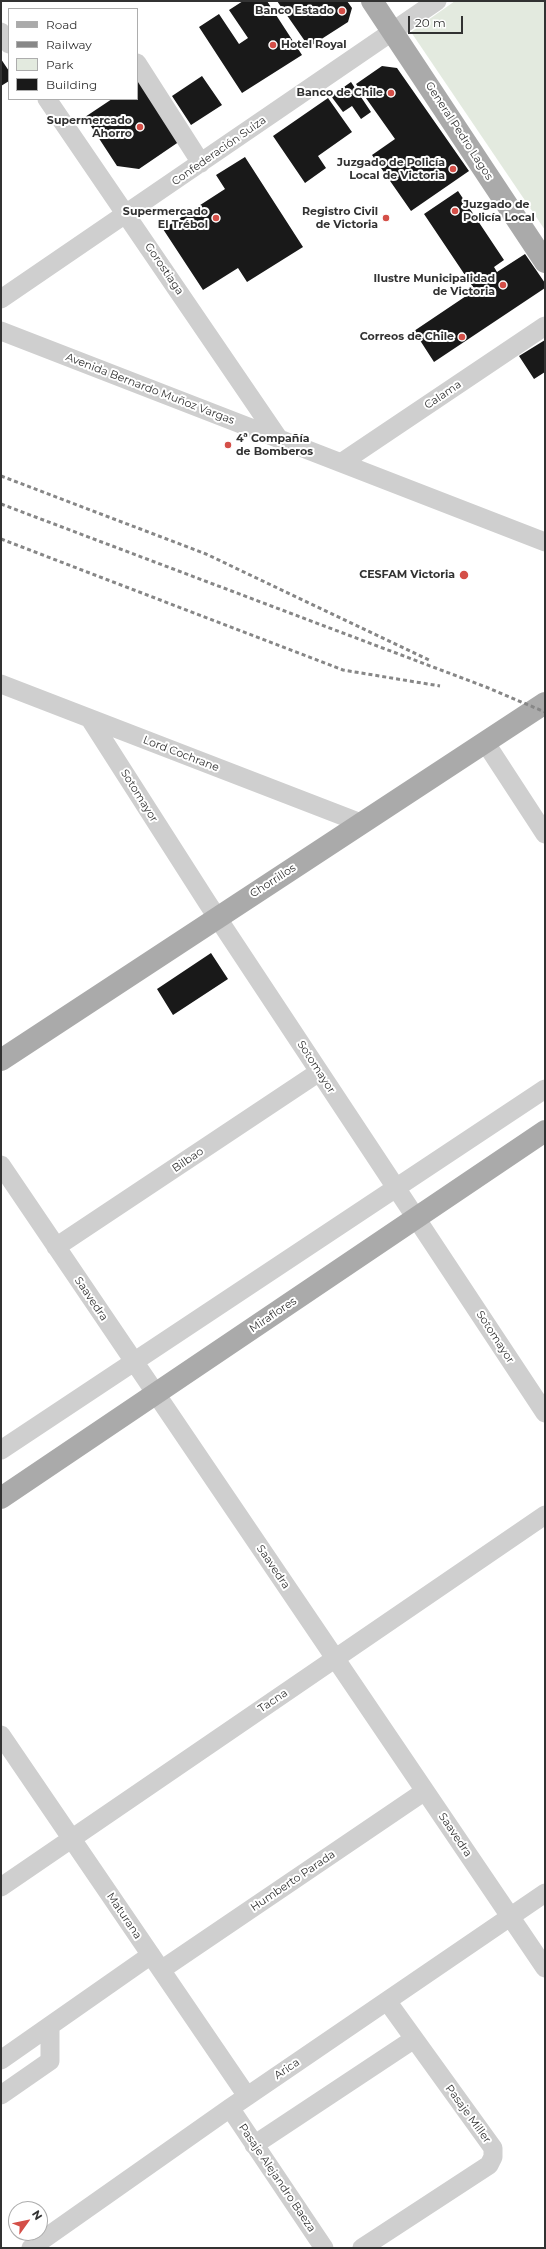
<!DOCTYPE html>
<html>
<head>
<meta charset="utf-8">
<style>
	body { margin:0 }
	#map { position:relative; width:546px; height:2249px; overflow:hidden; background:#fff; font-family:Montserrat,sans-serif }
	canvas { display:block }
	.frame { position:absolute; inset:0; border:2px solid #323232; pointer-events:none }
	.legend { position:absolute; left:8px; top:8px; width:130px; height:92px; box-sizing:border-box; background:#fff; border:1px solid #adadad; margin:0; padding:5px 7px; list-style:none; font-size:12px; color:#323232 }
	.legend li { display:flex; align-items:center; gap:8px; height:20px }
	.legend b { width:20px; border:1px solid #adadad }
	.north { position:absolute; left:8px; top:2201px; width:40px; height:40px; box-sizing:border-box; background:#fff; border:1px solid #adadad; border-radius:50%; rotate:57deg; font-size:11px; font-weight:700; line-height:16px; text-align:center; color:#323232 }
	.north::after { content:''; display:block; margin:auto; width:14px; height:18px; background:#d44f48; clip-path:polygon(50% 0,100% 100%,50% 72%,0 100%) }
	.scale { position:absolute; left:408px; top:16px; width:55px; height:18px; box-sizing:border-box; border:2px solid #323232; border-top:0; padding-left:5px; font-size:12px; line-height:14px; white-space:nowrap; color:#323232; -webkit-text-stroke:3px #fff; paint-order:stroke }
</style>
</head>
<body>
<div id="map">
<canvas width="546" height="2249"></canvas>
<div class="frame"></div>
<ul class="legend">
<li><b style="height:5px;background:#aaa"></b>Road</li>
<li><b style="height:5px;background:#878787"></b>Railway</li>
<li><b style="height:11px;background:#e3eadf"></b>Park</li>
<li><b style="height:11px;background:#191919"></b>Building</li>
</ul>
<div class="north">N</div>
<div class="scale">20 m</div>
</div>
<script>
const ctx = document.querySelector('canvas').getContext('2d');
ctx.lineJoin = 'round';
function fill(path, color) {
  ctx.fillStyle = color;
  ctx.fill(path, 'evenodd');
}
function poly(rows) {
  const path = new Path2D();
  for (const r of rows) {
    path.moveTo(r[0], r[1]);
    for (let i = 2; i < r.length; i += 2) path.lineTo(r[i], r[i + 1]);
  }
  return path;
}
function stroke(path, color, width, dash) {
  ctx.strokeStyle = color;
  ctx.lineWidth = width;
  ctx.lineCap = dash ? 'butt' : 'round';
  ctx.setLineDash(dash || []);
  ctx.stroke(path);
}
function label(font, color, halo, rows, align = 'center') {
  ctx.font = font + ' Montserrat,sans-serif';
  ctx.lineWidth = 4;
  ctx.setLineDash([]);
  ctx.textBaseline = 'middle';
  ctx.strokeStyle = halo;
  ctx.fillStyle = color;
  for (const [text, x, y, turn = 0] of rows) {
    ctx.save();
    ctx.translate(x, y);
    ctx.rotate((+turn || 0) * Math.PI / 180);
    ctx.textAlign = isNaN(turn) ? turn : align;
    if (halo) ctx.strokeText(text, 0, 0);
    ctx.fillText(text, 0, 0);
    ctx.restore();
  }
}
const green = poly([
	[455,1,545,1,545,230,411,32]
]);
const building = poly([
	[243,1,267,1,302,55,242,93,199,27,219,14,239,44,248,38,229,10],
	[277,1,347,1,352,8,348,22,309,47],
	[1,59,9,71,9,81,1,86],
	[382,66,397,68,469,171,411,211,372,155,395,139,356,84],
	[137,67,183,139,139,169,117,166,85,117,112,99,137,99],
	[202,76,222,105,191,125,172,96],
	[351,82,371,112,361,119,352,106,343,112,331,96],
	[328,98,352,132,318,156,326,168,305,183,273,136],
	[245,157,303,247,247,282,238,268,203,290,163,229,225,189,216,175],
	[458,191,504,260,494,267,497,272,525,254,545,283,545,288,434,362,414,331,475,290,424,214],
	[545,340,545,372,534,379,519,356],
	[211,953,228,979,173,1015,157,989]
]);
const minor = poly([
	[1,32,9,44],
	[137,63,201,163],
	[47,99,279,439],
	[1,299,437,1],
	[1,331,545,542],
	[341,463,545,326],
	[1,684,361,823],
	[90,719,207,902,545,1413],
	[485,742,545,834],
	[1,1165,545,1968],
	[56,1247,319,1072],
	[1,1450,545,1089],
	[1,1735,247,2096],
	[1,1887,545,1515],
	[161,1970,425,1791],
	[1,2060,151,1955],
	[1,2095,50,2061,50,2026],
	[230,2108,324,2248],
	[254,2145,414,2039],
	[31,2248,230,2108,545,1893],
	[362,2248,489,2165,493,2157,493,2148,387,2001]
]);
const major = poly([
	[372,1,545,262],
	[1,1060,545,703],
	[1,1498,545,1131]
]);
const rail = poly([
	[1,476,206,554,429,660],
	[1,504,486,687,545,712],
	[1,539,343,670,440,686]
]);
const markers = [
	[342,11,4,"#d44f48"],
	[273,45,4,"#d44f48"],
	[391,93,4,"#d44f48"],
	[140,127,4,"#d44f48"],
	[453,169,4,"#d44f48"],
	[455,211,4,"#d44f48"],
	[216,218,4,"#d44f48"],
	[386,218,4,"#d44f48"],
	[503,285,4,"#d44f48"],
	[462,337,4,"#d44f48"],
	[228,445,4,"#d44f48"],
	[464,575,5,"#d44f48"]
];
const poiNames = [
	["Banco Estado",334,11],
	["Hotel Royal",281,45,"left"],
	["Banco de Chile",383,93],
	["Supermercado",132,121],
	["Ahorro",132,134],
	["Juzgado de Policía",445,163],
	["Local de Victoria",445,176],
	["Juzgado de",463,205,"left"],
	["Policía Local",463,218,"left"],
	["Supermercado",208,212],
	["El Trébol",208,225],
	["Registro Civil",378,212],
	["de Victoria",378,225],
	["Ilustre Municipalidad",495,279],
	["de Victoria",495,292],
	["Correos de Chile",454,337],
	["4ª Compañía",236,439,"left"],
	["de Bomberos",236,452,"left"],
	["CESFAM Victoria",455,575]
];
const streetNames = [
	["General Pedro Lagos",459,131,57],
	["Confederación Suiza",219,151,-35],
	["Gorostiaga",164,269,56],
	["Avenida Bernardo Muñoz Vargas",150,389,21],
	["Calama",443,395,-34],
	["Lord Cochrane",181,754,21],
	["Sotomayor",139,796,58],
	["Chorrillos",273,881,-33],
	["Sotomayor",316,1067,57],
	["Bilbao",188,1160,-34],
	["Saavedra",91,1299,56],
	["Miraflores",273,1315,-34],
	["Sotomayor",495,1337,57],
	["Saavedra",273,1567,56],
	["Tacna",273,1701,-34],
	["Saavedra",455,1835,56],
	["Humberto Parada",293,1881,-34],
	["Maturana",124,1916,56],
	["Arica",287,2069,-34],
	["Pasaje Miller",468,2114,54],
	["Pasaje Alejandro Baeza",277,2178,56]
];
fill(green, '#e3eadf');
fill(building, '#191919');
stroke(minor, '#cfcfcf', 19);
stroke(major, '#aaa', 22);
stroke(rail, '#878787', 3, [4, 3]);
for (const [x, y, r, color] of markers) {
  const dot = new Path2D();
  dot.arc(x, y, r, 0, 2 * Math.PI);
  ctx.fillStyle = color;
  ctx.fill(dot);
  stroke(dot, '#fff', 1.5);
}
label('bold 11px', '#323232', '#fff', poiNames, 'right');
label('11px', '#323232', '#fff', streetNames);
</script>
</body>
</html>
